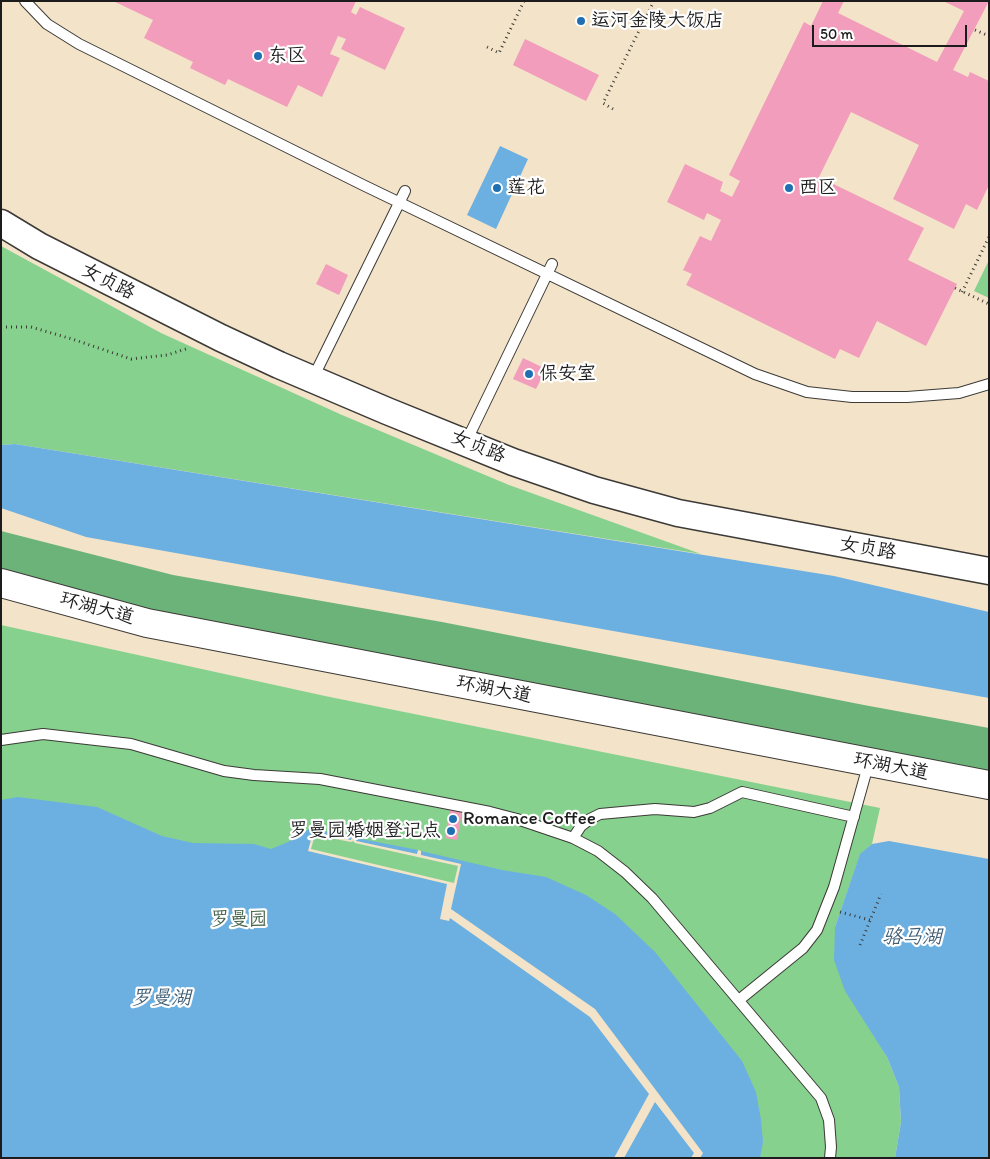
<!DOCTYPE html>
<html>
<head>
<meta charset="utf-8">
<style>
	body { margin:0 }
	#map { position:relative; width:990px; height:1159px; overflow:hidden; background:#f3e3c9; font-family:Itim,sans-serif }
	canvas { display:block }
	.frame { position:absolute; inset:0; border:2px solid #1c1c1c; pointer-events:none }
	.scale { position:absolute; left:812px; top:25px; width:155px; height:22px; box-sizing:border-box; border:2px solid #1c1c1c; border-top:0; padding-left:6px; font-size:15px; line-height:18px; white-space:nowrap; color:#1c1c1c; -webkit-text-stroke:4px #fff; paint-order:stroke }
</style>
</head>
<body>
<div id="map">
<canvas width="990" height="1159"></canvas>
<div class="frame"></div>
<div class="scale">50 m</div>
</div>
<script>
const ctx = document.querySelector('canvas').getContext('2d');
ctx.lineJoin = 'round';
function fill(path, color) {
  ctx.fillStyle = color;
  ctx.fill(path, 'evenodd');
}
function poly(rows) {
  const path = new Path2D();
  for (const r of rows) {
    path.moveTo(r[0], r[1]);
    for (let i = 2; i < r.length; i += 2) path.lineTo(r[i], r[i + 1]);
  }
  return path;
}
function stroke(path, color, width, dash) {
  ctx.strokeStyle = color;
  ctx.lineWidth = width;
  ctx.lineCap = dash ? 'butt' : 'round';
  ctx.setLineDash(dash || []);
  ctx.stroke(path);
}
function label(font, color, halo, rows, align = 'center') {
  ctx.font = font + ' Itim,"LXGW WenKai TC",sans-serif';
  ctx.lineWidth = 4.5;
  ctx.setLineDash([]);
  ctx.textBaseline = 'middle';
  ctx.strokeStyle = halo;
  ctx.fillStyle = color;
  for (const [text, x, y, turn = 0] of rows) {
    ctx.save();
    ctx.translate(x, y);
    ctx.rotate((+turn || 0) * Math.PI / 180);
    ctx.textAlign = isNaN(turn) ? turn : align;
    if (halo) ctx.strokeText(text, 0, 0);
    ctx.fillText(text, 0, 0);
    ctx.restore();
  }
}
const green = poly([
	[1,246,161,333,342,415,509,485,701,554,15,444,1,445],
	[989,260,989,298,974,291],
	[1,625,325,696,880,808,872,844,860,855,835,927,868,1025,887,1057,899,1087,901,1122,895,1158,1,1158]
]);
const forest = poly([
	[1,531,173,575,442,622,864,705,989,728,989,773,145,609,1,573]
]);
const water = poly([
	[500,146,528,159,496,229,467,215],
	[15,444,834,576,989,612,989,698,86,537,1,508,1,445],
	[18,797,97,807,162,836,193,843,254,844,271,849,288,842,311,828,352,837,351,840,313,833,309,851,456,886,461,864,420,855,421,851,502,870,546,877,586,895,615,914,655,952,742,1061,756,1092,761,1120,763,1142,760,1158,1,1158,1,800],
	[356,838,418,850,417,854,356,841],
	[889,841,989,859,989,1158,895,1158,901,1122,899,1087,887,1057,845,991,834,960,835,927,860,854,872,844]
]);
const pier = poly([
	[313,832,351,840,352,837,356,838,356,841,417,854,418,850,421,851,421,855,461,864,451,909,595,1009,703,1153,700,1158,691,1158,694,1153,655,1102,624,1158,614,1158,649,1094,590,1017,450,918,449,921,440,919,447,884,308,851],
	[315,835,351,842,353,841,355,843,458,866,454,883,311,849]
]);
const building = poly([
	[113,1,356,1,351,12,356,15,360,7,405,28,385,70,341,49,346,39,338,36,330,54,340,58,322,97,298,85,287,107,228,79,225,85,190,68,193,62,144,38,153,20],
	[823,1,844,1,838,13,937,62,964,11,943,1,989,1,953,70,968,77,970,72,989,81,989,185,977,210,966,204,954,229,893,199,919,145,851,112,819,177,924,228,908,260,957,284,926,346,877,321,859,358,840,349,835,359,686,285,692,274,683,270,700,236,711,241,721,220,707,213,704,220,667,202,685,164,723,182,720,191,732,197,740,181,729,175,804,22,811,26],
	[525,39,599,75,586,101,513,65],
	[326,264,348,275,339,295,316,284],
	[523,358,546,369,536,389,513,379],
	[450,810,462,812,457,840,445,838]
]);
const path = poly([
	[975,30,989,36],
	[487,47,499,53,524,1],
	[613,109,603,103,654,1],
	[955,288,989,304],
	[962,292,989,237],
	[1,327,31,327,72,339,131,359,167,355,189,348],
	[840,912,870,920],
	[860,945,881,894]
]);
const service = poly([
	[25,1,47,24,79,44,363,185,755,374,807,392,852,397,907,397,959,393,989,384],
	[313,378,405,191],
	[466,442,552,264],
	[1,740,43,734,131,744,224,771,254,775,320,779,490,812,517,819,573,838,598,851,625,872,652,898,821,1098,829,1120,831,1147,830,1158],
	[573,838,581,826,590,819,600,814,655,809,694,812,710,808,742,792,854,817],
	[739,1000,803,948,817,930,834,887,869,762]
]);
const tertiary = poly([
	[1,223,39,246,221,338,279,365,387,411,513,462,594,490,678,513,989,571]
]);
const secondary = poly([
	[1,583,147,623,989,785]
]);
const markers = [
	[581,21,5,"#1f6fb2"],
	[258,56,5,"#1f6fb2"],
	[497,188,5,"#1f6fb2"],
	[789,188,5,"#1f6fb2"],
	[529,374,5,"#1f6fb2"],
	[453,819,5,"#1f6fb2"],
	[451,831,5,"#1f6fb2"]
];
const poiNames = [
	["运河金陵大饭店",591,21],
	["东区",268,56],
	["莲花",507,188],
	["西区",799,188],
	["保安室",539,374],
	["Romance Coffee",463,819],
	["罗曼园婚姻登记点",441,831,"right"]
];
const streetNames = [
	["女贞路",108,282,27],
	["女贞路",478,447,22],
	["女贞路",868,549,10],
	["环湖大道",97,609,15],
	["环湖大道",494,690,11],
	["环湖大道",891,767,11]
];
const parkNames = [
	["罗曼园",239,920]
];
const waterNames = [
	["骆马湖",912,938],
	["罗曼湖",161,999]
];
fill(green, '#86d18e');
fill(forest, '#6cb379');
fill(water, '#6cb0e1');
fill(pier, '#f3e3c9');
fill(building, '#f19dbb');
stroke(service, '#3c3a36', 12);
stroke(tertiary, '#3c3a36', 29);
stroke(secondary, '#3c3a36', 30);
stroke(path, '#3c3a36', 3, [1, 4]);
stroke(service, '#fff', 10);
stroke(tertiary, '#fff', 26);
stroke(secondary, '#fff', 28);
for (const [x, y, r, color] of markers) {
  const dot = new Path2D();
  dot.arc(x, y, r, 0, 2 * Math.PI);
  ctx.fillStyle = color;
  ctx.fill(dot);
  stroke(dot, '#fff', 2);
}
label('19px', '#1c1c1c', '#fff', poiNames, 'left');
label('19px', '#1c1c1c', '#fff', streetNames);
label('19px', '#46644a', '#fff', parkNames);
label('italic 20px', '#405f75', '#fff', waterNames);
</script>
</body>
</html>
